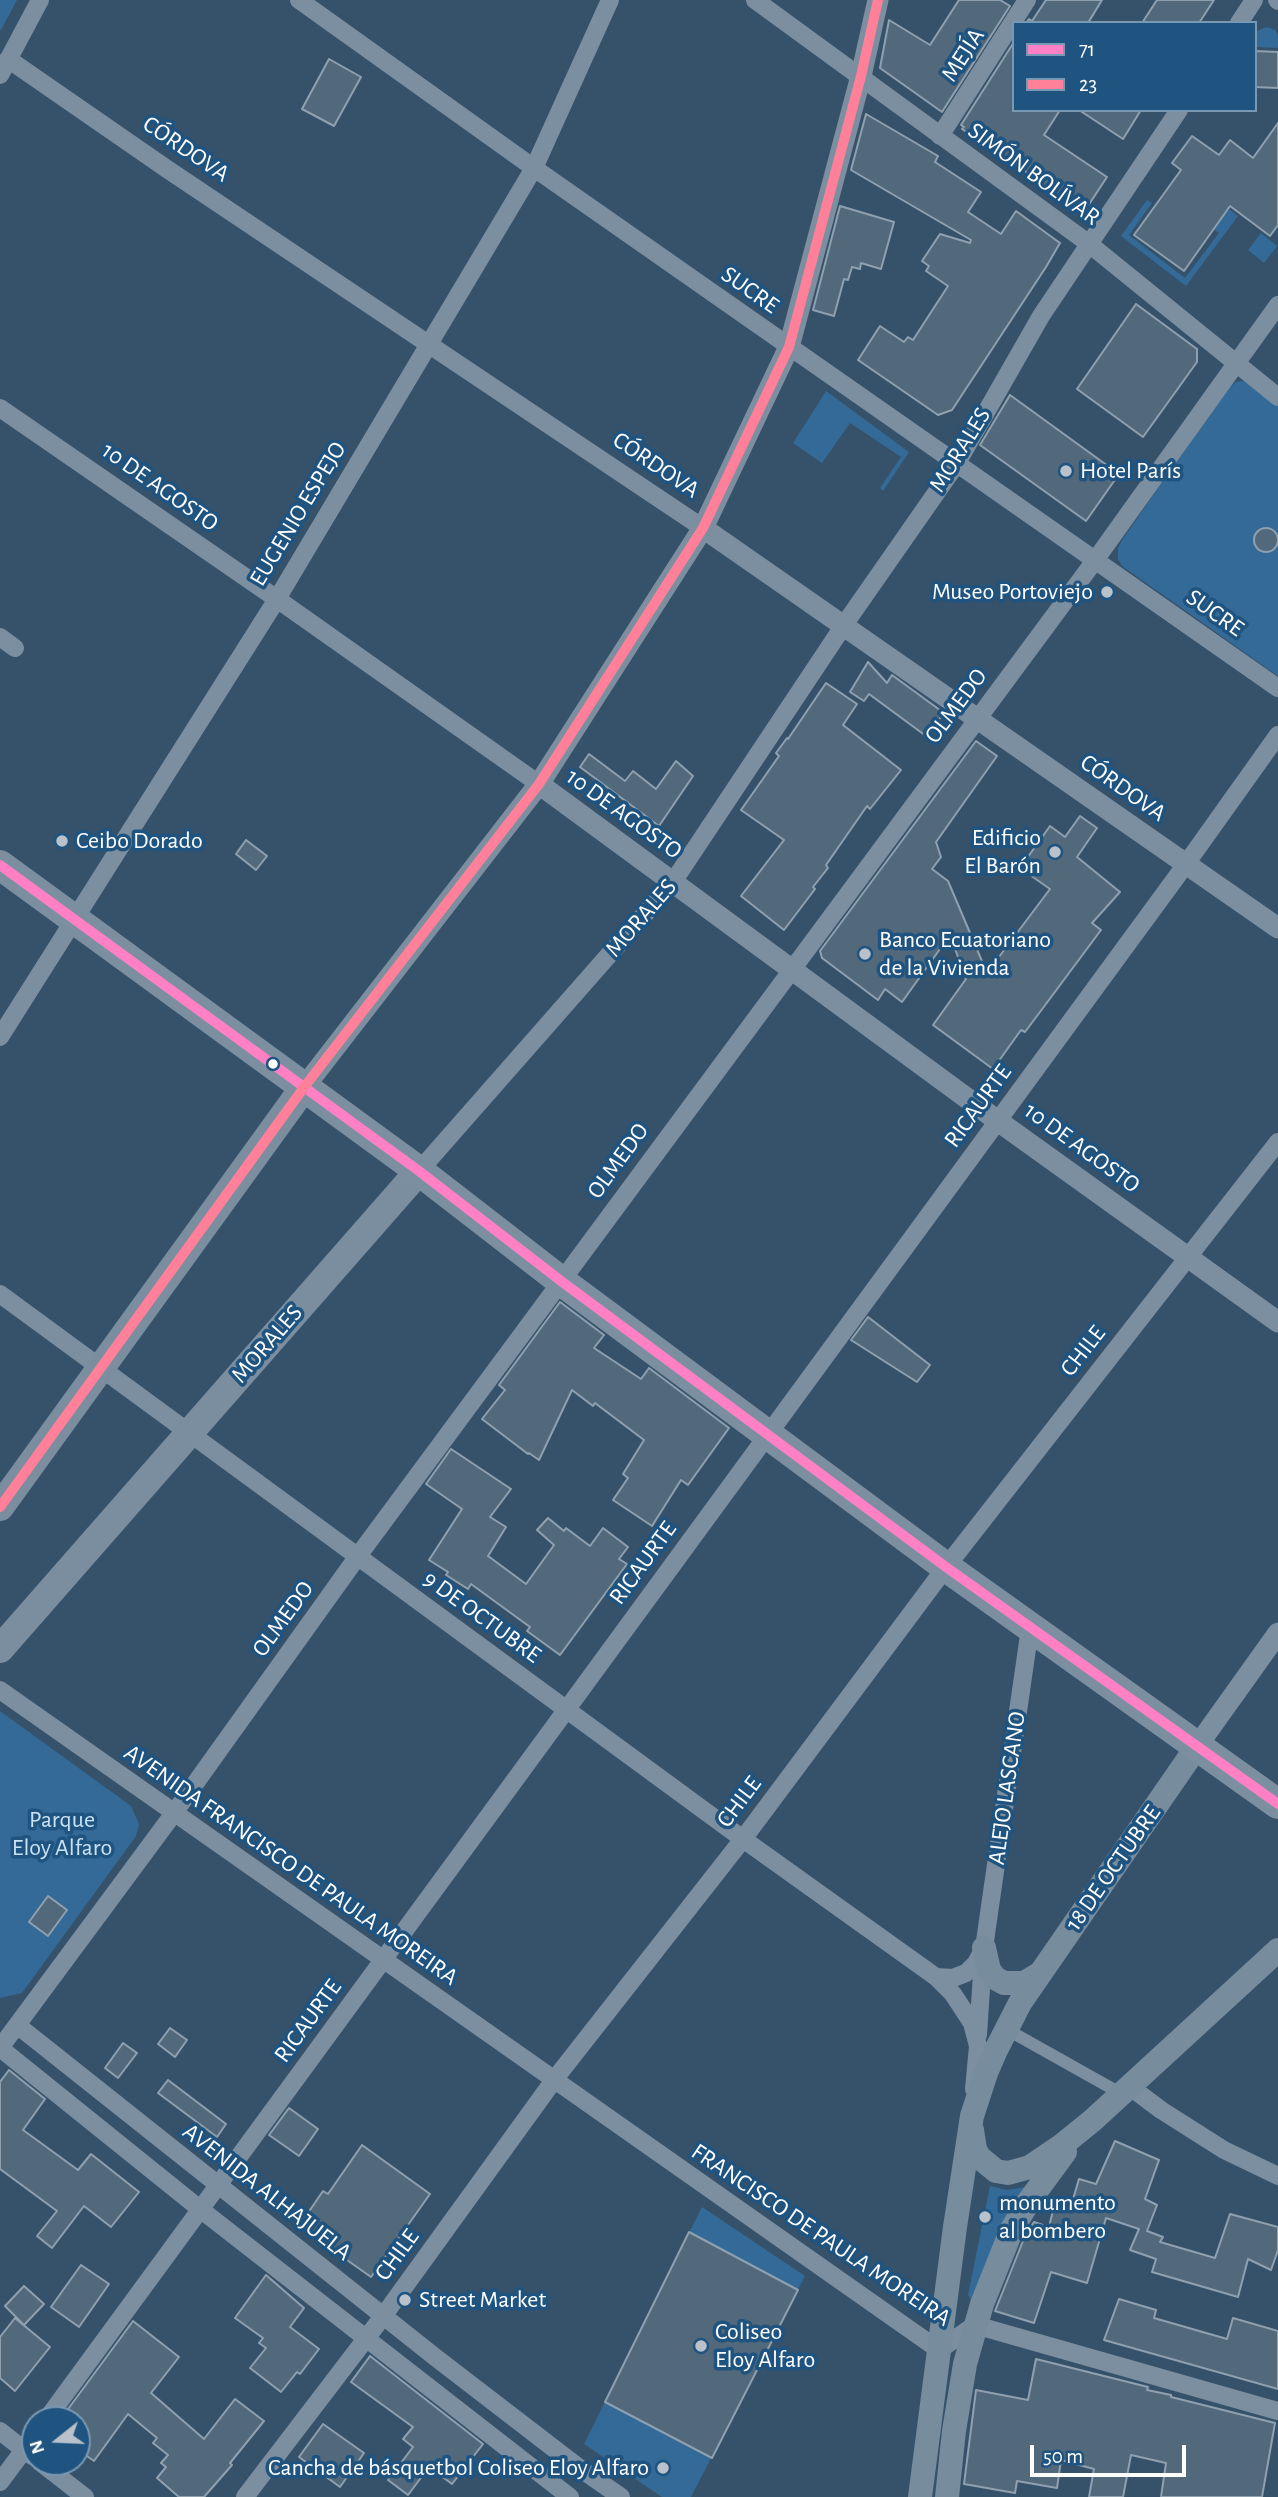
<!DOCTYPE html>
<html>
<head>
<meta charset="utf-8">
<style>
	body { margin:0 }
	#map { position:relative; width:1278px; height:2497px; overflow:hidden; background:#36526a; font-family:"Alegreya Sans",sans-serif }
	canvas { display:block }
	.legend { position:absolute; left:1012px; top:21px; width:245px; height:91px; box-sizing:border-box; background:#205480; border:2px solid #7998b3; margin:0; padding:9px 12px; list-style:none; font-size:21px; color:#fff }
	.legend li { display:flex; align-items:center; gap:14px; height:35px }
	.legend b { width:35px; border:2px solid #7998b3 }
	.north { position:absolute; left:21px; top:2406px; width:70px; height:70px; box-sizing:border-box; background:#205480; border:2px solid #7998b3; border-radius:50%; rotate:252deg; font-size:19px; font-weight:700; line-height:28px; text-align:center; color:#fff }
	.north::after { content:''; display:block; margin:auto; width:24px; height:32px; background:#b9c2cb; clip-path:polygon(50% 0,100% 100%,50% 72%,0 100%) }
	.scale { position:absolute; left:1030px; top:2445px; width:156px; height:32px; box-sizing:border-box; border:4px solid #fff; border-top:0; padding-left:9px; font-size:21px; line-height:24px; white-space:nowrap; color:#fff; -webkit-text-stroke:5px #205480; paint-order:stroke }
</style>
</head>
<body>
<div id="map">
<canvas width="1278" height="2497"></canvas>
<ul class="legend">
<li><b style="height:9px;background:#ff80c5"></b>71</li>
<li><b style="height:9px;background:#ff8098"></b>23</li>
</ul>
<div class="north">N</div>
<div class="scale">50 m</div>
</div>
<script>
const ctx = document.querySelector('canvas').getContext('2d');
ctx.lineJoin = 'round';
function fill(path, color) {
  ctx.fillStyle = color;
  ctx.fill(path, 'evenodd');
}
function poly(rows) {
  const path = new Path2D();
  for (const r of rows) {
    if (r.length === 3) {
      path.moveTo(r[0] + r[2], r[1]);
      path.arc(r[0], r[1], r[2], 0, 2 * Math.PI);
      continue;
    }
    path.moveTo(r[0], r[1]);
    for (let i = 2; i < r.length; i += 2) path.lineTo(r[i], r[i + 1]);
  }
  return path;
}
function stroke(path, color, width, dash) {
  ctx.strokeStyle = color;
  ctx.lineWidth = width;
  ctx.lineCap = dash ? 'butt' : 'round';
  ctx.setLineDash(dash || []);
  ctx.stroke(path);
}
function label(font, color, halo, rows, align = 'center') {
  ctx.font = font + ' "Alegreya Sans",sans-serif';
  ctx.lineWidth = 7;
  ctx.setLineDash([]);
  ctx.textBaseline = 'middle';
  ctx.strokeStyle = halo;
  ctx.fillStyle = color;
  for (const [text, x, y, turn = 0] of rows) {
    ctx.save();
    ctx.translate(x, y);
    ctx.rotate((+turn || 0) * Math.PI / 180);
    ctx.textAlign = isNaN(turn) ? turn : align;
    if (halo) ctx.strokeText(text, 0, 0);
    ctx.fillText(text, 0, 0);
    ctx.restore();
  }
}
const green = poly([
	[0,0,17,0,1,30,0,29],
	[1266,27,1275,30,1278,35,1278,48,1255,47,1255,32],
	[1209,194,1238,216,1186,286,1121,236,1147,200,1152,203,1129,235,1185,278,1219,233,1195,214],
	[1261,233,1277,246,1264,263,1248,250],
	[1243,381,1278,406,1278,676,1122,566,1118,559,1118,548,1122,540,1173,467,1230,387,1236,382],
	[826,391,909,452,883,491,880,488,901,457,850,423,822,463,793,443],
	[0,1711,131,1806,139,1824,136,1836,22,1993,0,1998],
	[990,2186,1007,2190,1025,2187,971,2299,968,2295],
	[702,2207,805,2276,691,2497,662,2497,584,2444]
]);
const building = poly([
	[959,0,1000,0,1010,6,942,112,880,68,889,20,930,45,959,0],
	[1046,0,1102,0,1088,23,1026,23,1029,19,1032,21,1046,0],
	[1157,0,1214,0,1199,23,1142,23,1157,0],
	[1014,42,1014,110,1060,110,1044,135,1107,177,1082,215,1045,189,1047,187,1022,169,962,129,964,127,961,125,1014,42],
	[1255,51,1278,52,1278,88,1255,87,1255,51],
	[329,59,361,77,334,126,302,109,329,59],
	[1079,110,1141,110,1123,139,1079,110],
	[866,114,938,156,935,162,981,192,968,212,1001,234,1016,211,1060,243,1046,267,952,410,938,415,858,360,880,326,904,342,908,337,913,340,948,286,926,271,929,266,922,261,940,234,970,243,971,240,851,170,866,114],
	[1278,123,1278,225,1270,236,1230,206,1184,271,1134,235,1181,170,1172,163,1192,136,1219,155,1230,140,1253,158,1278,123],
	[840,206,894,222,881,269,861,263,860,269,852,267,848,280,844,279,834,316,813,310,840,206],
	[1136,304,1197,349,1197,362,1143,437,1077,389,1136,304],
	[1010,395,1119,474,1086,521,980,445,1010,395],
	[1266,540,12],
	[868,662,887,683,892,675,944,713,926,736,869,694,864,701,850,692,868,662],
	[826,683,857,704,843,725,901,770,870,809,867,806,826,865,828,868,813,887,815,889,784,930,741,896,784,840,741,810,779,756,776,753,787,738,788,739,826,683],
	[976,741,997,756,936,842,941,857,932,869,948,881,987,973,1050,889,1020,868,1050,826,1065,837,1080,816,1097,828,1077,857,1120,892,1092,923,1101,930,1040,1012,1025,1032,1021,1030,993,1069,933,1025,966,979,950,935,902,1002,885,989,878,1000,822,958,820,951,976,741],
	[589,754,625,781,633,771,656,789,676,761,693,776,659,826,580,767,589,754],
	[246,840,267,856,256,870,236,854,246,840],
	[560,1302,604,1335,594,1348,641,1379,649,1368,729,1428,688,1485,681,1480,652,1526,613,1500,628,1478,623,1474,644,1440,595,1403,593,1406,572,1390,539,1460,529,1453,528,1454,482,1419,505,1390,499,1385,560,1302],
	[868,1317,930,1365,917,1382,851,1340,868,1317],
	[451,1449,511,1489,490,1517,506,1527,488,1556,526,1584,554,1545,537,1530,548,1518,564,1531,566,1528,590,1546,603,1528,628,1547,619,1559,627,1564,560,1655,527,1631,530,1627,471,1584,468,1589,446,1575,448,1572,429,1560,462,1509,426,1484,451,1449],
	[48,1896,67,1910,48,1936,29,1922,48,1896],
	[170,2028,187,2040,175,2057,158,2044,170,2028],
	[123,2043,137,2053,118,2078,105,2068,123,2043],
	[9,2070,45,2099,23,2130,78,2170,91,2154,139,2192,111,2227,84,2206,52,2248,37,2236,57,2211,0,2169,0,2082,9,2070],
	[168,2080,226,2124,217,2137,158,2093,168,2080],
	[289,2108,318,2129,299,2156,269,2135,289,2108],
	[1115,2141,1159,2160,1145,2199,1157,2205,1147,2231,1163,2237,1160,2242,1215,2258,1230,2214,1278,2227,1278,2250,1271,2270,1248,2259,1238,2297,1152,2272,1156,2259,1130,2250,1139,2229,1106,2218,1087,2283,1051,2272,1034,2323,995,2311,1025,2236,1034,2222,1049,2227,1055,2202,1071,2206,1079,2179,1096,2184,1115,2141],
	[362,2145,430,2194,371,2277,299,2226,323,2191,328,2194,362,2145],
	[689,2232,798,2290,712,2458,605,2402,689,2232],
	[81,2265,109,2284,79,2327,51,2307,81,2265],
	[266,2275,304,2308,290,2327,319,2349,300,2374,297,2372,281,2392,250,2368,266,2348,259,2343,263,2338,235,2318,266,2275],
	[24,2286,44,2304,24,2325,5,2306,24,2286],
	[1119,2299,1156,2310,1154,2318,1227,2339,1233,2318,1278,2331,1278,2389,1104,2340,1119,2299],
	[15,2318,50,2347,15,2391,0,2378,0,2337,15,2318],
	[133,2321,179,2357,151,2393,204,2439,235,2399,264,2421,230,2463,232,2465,204,2497,179,2497,157,2478,166,2467,161,2463,168,2455,153,2443,157,2438,128,2414,94,2461,77,2449,77,2420,60,2420,133,2321],
	[370,2356,483,2444,452,2484,429,2467,408,2495,388,2480,413,2447,403,2439,413,2427,351,2382,370,2356],
	[1036,2359,1148,2387,1147,2390,1171,2395,1171,2397,1275,2423,1262,2497,1161,2497,1166,2463,1131,2455,1123,2497,1089,2497,1094,2469,1061,2460,1057,2488,1017,2481,1015,2493,964,2484,976,2390,1028,2400,1036,2359],
	[323,2424,364,2453,340,2487,299,2457,323,2424]
]);
const pedestrian = poly([
	[1006,2029,1120,2093]
]);
const minor = poly([
	[299,0,534,168,1278,688],
	[755,0,1088,243,1278,397],
	[1277,0,1278,1],
	[1239,23,1254,0],
	[8,59,167,169,703,528],
	[0,75,40,0],
	[940,136,1027,0],
	[0,408,277,599,539,784],
	[0,637,15,648],
	[0,1037,277,599,534,168,610,0],
	[419,1171,673,882,844,625,957,463,1041,316,1179,110],
	[0,1294,743,1839,936,1977,953,1994,972,2023,978,2046,974,2089],
	[0,1690,939,2350,975,2325,1278,2411],
	[936,1977,953,1978,966,1973,976,1963,984,1948,1030,1628],
	[17,2025,435,2357,578,2467,621,2497],
	[978,2035,983,1958],
	[1129,2086,1161,2110,1224,2150,1278,2176],
	[46,2420,1186,864,1278,735],
	[0,2431,32,2456],
	[40,2462,85,2497],
	[0,2482,35,2435],
	[245,2497,384,2315,554,2080,743,1839,946,1567,1278,1142],
	[570,2497,200,2209,0,2048,174,1813,358,1556,1096,559,1278,305]
]);
const tertiary = poly([
	[703,528,1278,928],
	[539,784,998,1121,1278,1322],
	[305,1086,539,784,703,528,789,347,861,76,878,0],
	[1198,1745,1278,1633]
]);
const secondary = poly([
	[984,1948,989,1970,995,1978,1004,1983,1024,1983,1039,1974],
	[972,2130,975,2149,979,2157,996,2171,1008,2173,1030,2167,1061,2146,1093,2120,1278,1950],
	[920,2497,955,2227,972,2116,986,2073,996,2050,1020,2003,1198,1745],
	[947,2497,954,2431,965,2364,982,2304,1012,2229,1029,2201,1065,2152]
]);
const primary = poly([
	[0,1507,305,1086],
	[0,1649,419,1171]
]);
const trunk = poly([
	[0,865,419,1171,561,1281,946,1567,1278,1804]
]);
const bus1 = poly([
	[0,865,419,1171,561,1281,946,1567,1278,1804]
]);
const bus2 = poly([
	[0,1507,305,1086,539,784,703,528,789,347,861,76,878,0]
]);
const markers = [
	[1066,471,7,"#b9c2cb"],
	[1107,592,7,"#b9c2cb"],
	[62,841,7,"#b9c2cb"],
	[1055,852,7,"#b9c2cb"],
	[865,954,7,"#b9c2cb"],
	[273,1064,6,"#fff"],
	[985,2217,7,"#b9c2cb"],
	[405,2300,7,"#b9c2cb"],
	[701,2346,7,"#b9c2cb"],
	[663,2468,7,"#b9c2cb"]
];
const streetNames = [
	["MEJÍA",963,55,-57],
	["CÓRDOVA",186,149,34],
	["SIMÓN BOLÍVAR",1034,174,36],
	["SUCRE",750,290,35],
	["MORALES",960,450,-58],
	["CÓRDOVA",656,465,34],
	["10 DE AGOSTO",160,487,35],
	["EUGENIO ESPEJO",298,514,-59],
	["SUCRE",1215,613,35],
	["OLMEDO",956,706,-53],
	["CÓRDOVA",1123,788,35],
	["10 DE AGOSTO",624,814,36],
	["MORALES",641,918,-49],
	["RICAURTE",978,1106,-54],
	["10 DE AGOSTO",1082,1148,36],
	["OLMEDO",618,1161,-54],
	["MORALES",267,1344,-49],
	["CHILE",1083,1351,-52],
	["RICAURTE",643,1563,-54],
	["9 DE OCTUBRE",482,1617,36],
	["OLMEDO",283,1619,-54],
	["ALEJO LASCANO",1007,1788,-82],
	["CHILE",739,1802,-53],
	["AVENIDA FRANCISCO DE PAULA MOREIRA",291,1865,35],
	["18 DE OCTUBRE",1113,1868,-55],
	["RICAURTE",308,2021,-54],
	["AVENIDA ALHAJUELA",267,2192,38],
	["FRANCISCO DE PAULA MOREIRA",821,2235,34],
	["CHILE",397,2255,-54]
];
const poiNames = [
	["Hotel París",1080,471],
	["Museo Portoviejo",1093,592,"right"],
	["Edificio",1041,838,"right"],
	["El Barón",1041,866,"right"],
	["Ceibo Dorado",76,841],
	["Banco Ecuatoriano",879,940],
	["de la Vivienda",879,968],
	["monumento",999,2203],
	["al bombero",999,2231],
	["Street Market",419,2300],
	["Coliseo",715,2332],
	["Eloy Alfaro",715,2360],
	["Cancha de básquetbol Coliseo Eloy Alfaro",649,2468,"right"]
];
const parkNames = [
	["Parque",62,1820],
	["Eloy Alfaro",62,1848]
];
fill(green, '#346a97');
fill(building, '#52687b');
stroke(building, '#8fa0af', 2);
stroke(pedestrian, '#7c8fa0', 12);
stroke(minor, '#7c8fa0', 18);
stroke(tertiary, '#7c8fa0', 21);
stroke(secondary, '#778c9d', 24);
stroke(primary, '#7a8e9f', 28);
stroke(trunk, '#7c8fa0', 30);
stroke(bus1, '#ff80c5', 10);
stroke(bus2, '#ff8098', 10);
for (const [x, y, r, color] of markers) {
  const dot = new Path2D();
  dot.arc(x, y, r, 0, 2 * Math.PI);
  ctx.fillStyle = color;
  ctx.fill(dot);
  stroke(dot, '#205480', 2.5);
}
label('24px', '#fff', '#205480', streetNames);
label('24px', '#fff', '#205480', poiNames, 'left');
label('24px', '#c9e2f6', '#205480', parkNames);
</script>
</body>
</html>
